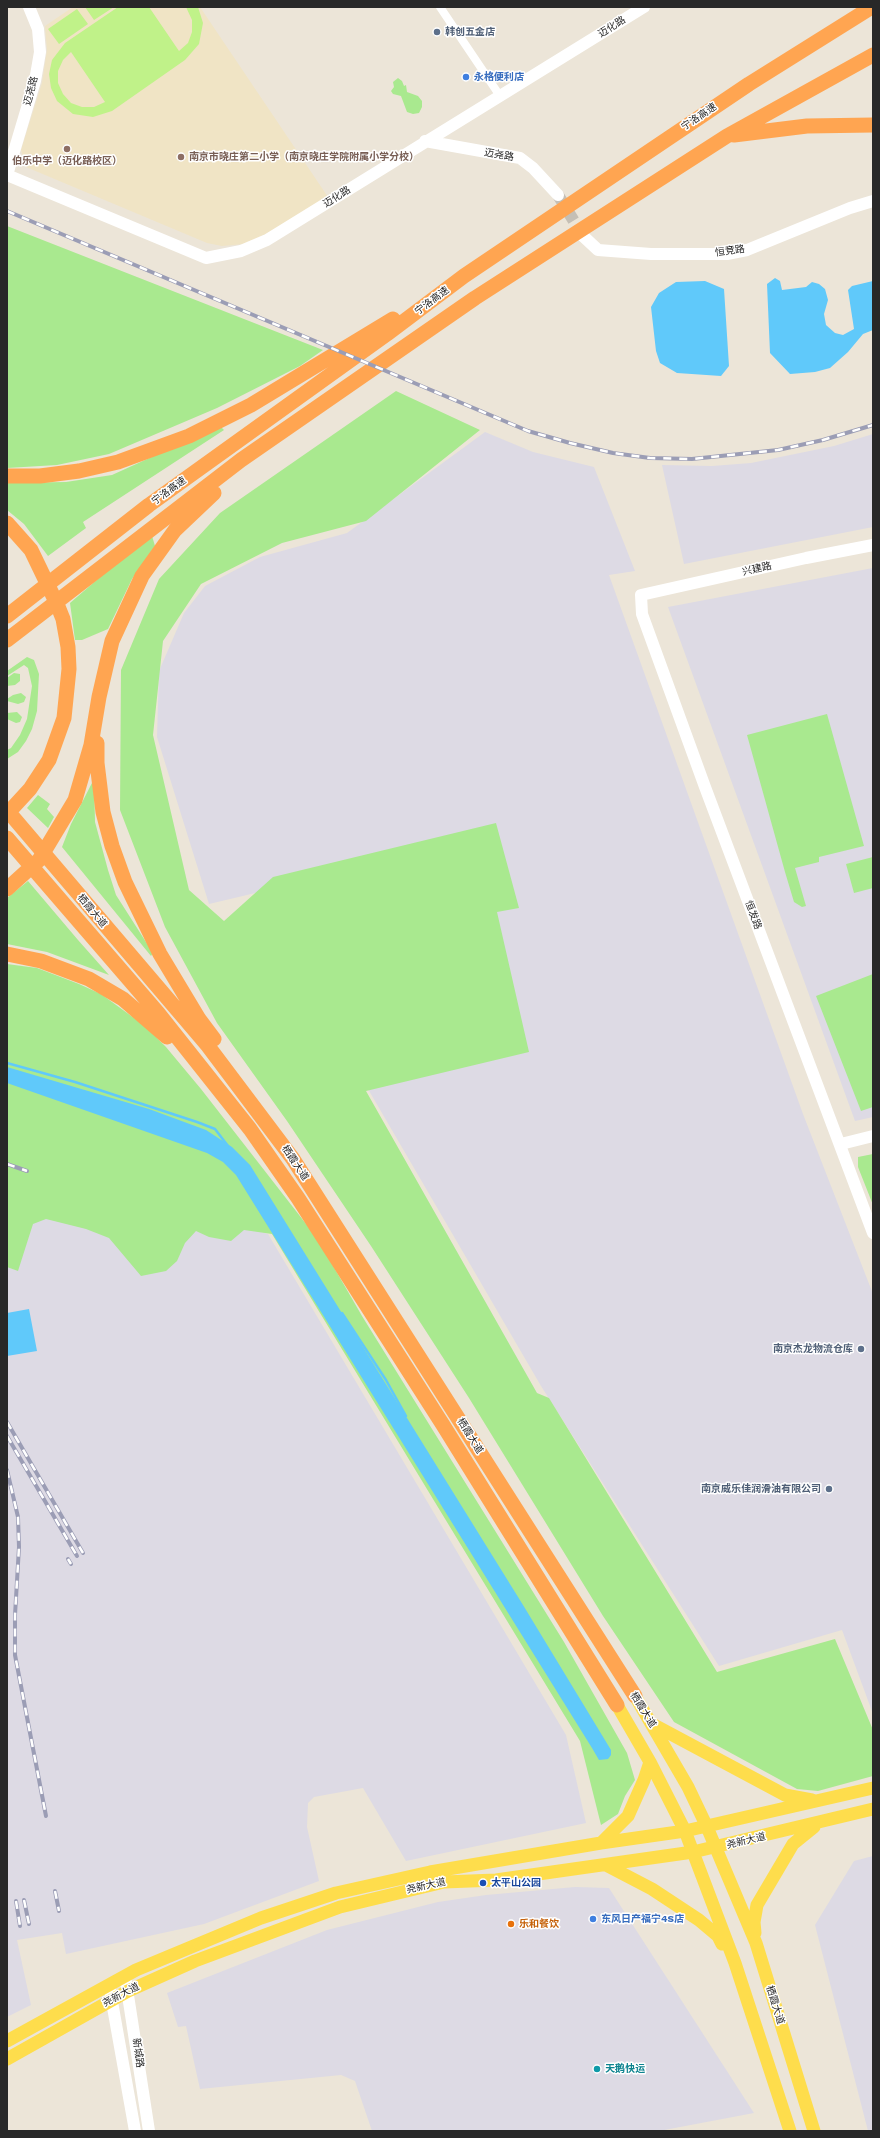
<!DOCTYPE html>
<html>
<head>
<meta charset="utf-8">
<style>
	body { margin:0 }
	#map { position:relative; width:880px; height:2138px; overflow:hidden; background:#ece5d8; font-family:"Work Sans",sans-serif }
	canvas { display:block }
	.frame { position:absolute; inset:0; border:8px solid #282828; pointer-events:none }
</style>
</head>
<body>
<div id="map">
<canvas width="880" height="2138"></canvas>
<div class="frame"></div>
</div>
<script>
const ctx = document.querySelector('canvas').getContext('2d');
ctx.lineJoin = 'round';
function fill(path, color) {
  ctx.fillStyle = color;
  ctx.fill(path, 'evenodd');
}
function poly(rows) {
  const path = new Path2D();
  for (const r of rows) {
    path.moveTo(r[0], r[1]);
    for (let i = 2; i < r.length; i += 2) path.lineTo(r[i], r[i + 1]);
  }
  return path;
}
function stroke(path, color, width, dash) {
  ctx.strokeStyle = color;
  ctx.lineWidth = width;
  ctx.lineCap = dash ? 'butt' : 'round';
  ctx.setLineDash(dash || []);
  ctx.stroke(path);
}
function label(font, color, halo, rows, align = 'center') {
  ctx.font = font + ' "Work Sans","Noto Sans SC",sans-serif';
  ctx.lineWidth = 3;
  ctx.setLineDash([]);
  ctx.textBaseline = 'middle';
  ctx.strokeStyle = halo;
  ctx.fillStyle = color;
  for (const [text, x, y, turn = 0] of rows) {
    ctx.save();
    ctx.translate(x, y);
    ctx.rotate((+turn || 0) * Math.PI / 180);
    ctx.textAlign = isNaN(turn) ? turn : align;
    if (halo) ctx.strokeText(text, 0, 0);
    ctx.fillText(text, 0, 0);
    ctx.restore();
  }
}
const industrial = poly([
	[485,432,533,452,594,467,635,571,609,575,803,1114,873,1294,873,1714,842,1630,719,1666,541,1386,280,938,268,890,209,904,157,737,159,671,184,613,205,586,260,557,347,533],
	[873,434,873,527,684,564,662,465,712,466,751,463,834,446],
	[873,568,873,1117,855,1121,668,607],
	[7,1148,268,1234,566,1735,586,1823,406,1861,363,1788,314,1797,308,1803,307,1827,319,1881,204,1924,66,1954,62,1933,17,1940,31,2005,7,2017],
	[873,1856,873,2131,868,2131,815,1925,854,1861],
	[575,1887,609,1888,754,2113,659,2131,372,2131,355,2081,341,2075,200,2089,186,2026,178,2027,167,1993,327,1930,438,1902,486,1895]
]);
const education = poly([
	[73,7,200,7,328,197,264,235,243,244,222,246,207,243,26,167,21,150,42,83,47,50,45,26]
]);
const green = poly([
	[398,78,402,81,404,86,406,85,407,92,418,96,422,101,422,107,419,113,413,114,407,112,401,96,393,94,391,91,394,87,393,82],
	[7,226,323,350,300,366,217,408,109,454,57,465,7,468],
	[396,391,480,430,366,521,282,543,201,584,163,641,153,735,189,890,224,921,273,877,496,823,519,908,497,912,529,1052,366,1091,537,1393,549,1398,717,1672,835,1639,873,1730,873,1776,818,1791,797,1789,674,1722,603,1616,469,1398,371,1246,287,1121,217,1023,165,927,120,810,121,670,159,579,220,513],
	[220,426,224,430,83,522,86,528,48,556,24,524,7,510,7,483,66,482,112,475],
	[152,536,155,546,132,579,108,629,82,640,75,640,70,603,135,547],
	[27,657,34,660,39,674,37,711,32,729,26,741,18,752,7,759,7,750,11,748,20,735,27,719,32,686,28,668,24,665,7,676,7,671],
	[14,673,20,674,20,681,15,685,7,686,7,678],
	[21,693,26,697,24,702,18,704,7,701,7,699,13,695],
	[17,712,22,717,20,722,16,723,7,719,7,713],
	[827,714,864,846,819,857,819,862,795,868,806,906,802,907,794,902,785,872,747,735],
	[94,779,95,822,108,870,116,895,153,953,151,956,62,847,71,824],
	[38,795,50,804,47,809,54,817,48,828,27,808],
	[873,857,873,888,854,893,846,864],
	[28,881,78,940,109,975,47,952,7,944,7,898],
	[7,964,37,968,79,984,101,994,145,1026,166,1047,201,1089,317,1238,362,1316,564,1642,627,1753,635,1780,625,1796,618,1814,601,1825,580,1741,272,1234,244,1230,231,1241,209,1237,196,1231,185,1243,177,1261,166,1271,141,1276,109,1238,86,1229,46,1219,33,1224,18,1271,7,1267],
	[873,974,873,1107,861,1111,816,996],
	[873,1154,873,1205,858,1167,858,1157]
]);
const pitch = poly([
	[85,7,114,7,94,20],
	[118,7,149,7,179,51,188,43,192,32,192,20,186,7,198,7,203,23,199,44,185,60,112,111,93,117,73,114,57,101,51,88,49,74,52,60,65,43],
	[71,52,105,102,94,107,82,107,71,103,63,94,58,83,58,71,63,60],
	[77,9,88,24,59,44,48,29]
]);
const water = poly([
	[775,278,780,281,782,290,806,287,812,282,819,284,825,289,828,300,824,314,826,325,835,333,843,335,854,329,848,290,852,286,873,281,873,330,863,334,848,352,830,368,815,372,790,374,770,353,767,284],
	[705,281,724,289,729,366,721,376,677,373,660,363,656,351,651,307,659,293,676,282],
	[7,1067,149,1109,206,1130,232,1147,250,1165,523,1605,611,1750,611,1755,608,1759,599,1760,592,1748,236,1175,223,1162,207,1153,7,1083],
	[29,1309,37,1351,7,1356,7,1313]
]);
const stream = poly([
	[7,1063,75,1082,197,1122,215,1129,228,1146],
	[342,1313,386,1380,406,1416]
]);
const secondaryTunnel = poly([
	[558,195,583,236]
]);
const street = poly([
	[440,7,500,96]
]);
const secondary = poly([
	[29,7,38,29,40,52,35,81,7,175,206,258,241,251,267,240,644,7],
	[425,141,520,158,533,168,558,195],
	[583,236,598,250,651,254,727,254,747,250,850,208,873,201],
	[873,545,806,558,641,595,642,614,705,787,873,1233],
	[841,1144,873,1136],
	[125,1976,149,2131],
	[109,1985,135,2131]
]);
const primary = poly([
	[635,1696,688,1787,707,1827,756,1943,814,2131],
	[617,1705,650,1762,685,1831,735,1963,790,2131],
	[654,1725,785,1795,812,1800],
	[601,1843,628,1816,644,1780,650,1762],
	[606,1865,652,1889,699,1920,718,1936,722,1944],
	[755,1933,754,1922,757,1905,793,1844,814,1827],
	[7,2041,136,1970,261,1918,336,1893,430,1872,601,1843,685,1831,873,1788],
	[7,2059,128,1991,195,1961,340,1907,444,1882,496,1880,693,1852,873,1809]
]);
const highway = poly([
	[734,135,807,126,873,125],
	[7,476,40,476,79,471,118,462,189,436,251,405,393,319],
	[7,523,31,550,57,604,63,619,68,647,69,669,64,718,49,760,30,789,7,814],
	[7,616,149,505,387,334,464,276,749,84,872,7],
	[7,640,241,460,475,298,727,136,873,55],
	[97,743,97,763,103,812,112,846,125,882,160,954,199,1019,214,1039],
	[7,810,208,1046,293,1159,635,1696],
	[7,838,158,1013,250,1129,298,1198,443,1425,617,1705],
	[7,889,39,860,75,800,91,745,99,697,112,641,142,576,175,530,214,493],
	[7,954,41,961,89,979,123,999,167,1037]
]);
const rail = poly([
	[7,211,528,431,570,443,613,453,650,458,692,459,778,450,823,440,873,425],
	[7,1164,27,1171],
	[7,1422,83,1553],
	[7,1436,77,1556],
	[7,1470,18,1517,19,1547,15,1615,15,1655,46,1816],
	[68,1559,71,1564],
	[55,1891,59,1911],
	[24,1900,29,1924],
	[16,1901,20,1926]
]);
const markers = [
	[437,32,4,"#5c6f8a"],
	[466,77,4,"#3f7fe0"],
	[67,149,4,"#8d6e63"],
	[181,157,4,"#8d6e63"],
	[861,1349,4,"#5c6f8a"],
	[829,1489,4,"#5c6f8a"],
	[483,1883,4,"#1a4fb4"],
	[593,1919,4,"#3f7fe0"],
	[511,1924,4,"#e8710a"],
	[597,2069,4,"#0f9aa8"]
];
const streetNames = [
	["迈化路",612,27,-32],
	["迈尧路",31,91,-75],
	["宁洛高速",699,117,-34],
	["迈尧路",499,155,10],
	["迈化路",337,197,-32],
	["恒竞路",730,251,-8],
	["宁洛高速",432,301,-37],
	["宁洛高速",169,491,-36],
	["兴建路",757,569,-13],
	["栖霞大道",92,911,50],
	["恒发路",753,915,69],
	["栖霞大道",295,1163,56],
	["栖霞大道",470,1436,58],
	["栖霞大道",643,1710,58],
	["尧新大道",746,1841,-13],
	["尧新大道",426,1886,-12],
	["尧新大道",121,1995,-27],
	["栖霞大道",775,2005,73],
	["新城路",138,2053,82]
];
const serviceNames = [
	["韩创五金店",445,32,"left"],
	["南京杰龙物流仓库",853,1349],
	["南京威乐佳润滑油有限公司",821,1489]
];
const shopNames = [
	["永格便利店",474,77],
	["东风日产福宁4S店",601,1919]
];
const educationNames = [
	["南京市晓庄第二小学（南京晓庄学院附属小学分校）",189,157],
	["伯乐中学（迈化路校区）",67,161,"center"]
];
const transitNames = [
	["太平山公园",491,1883]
];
const foodNames = [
	["乐和餐饮",519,1924]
];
const cultureNames = [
	["天鹅快运",605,2069]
];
fill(industrial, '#dddae4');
fill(education, '#f0e4c5');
fill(green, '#a9e98f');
fill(pitch, '#c0f289');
fill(water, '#60c9fa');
stroke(stream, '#60c9fa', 2.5);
stroke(secondaryTunnel, '#c5bfb5', 12, [12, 6]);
stroke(street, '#fff', 8);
stroke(secondary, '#fff', 12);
stroke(primary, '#fedd4c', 13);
stroke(highway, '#ffa551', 15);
stroke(rail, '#9b9db5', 4);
stroke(rail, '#fff', 2.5, [8]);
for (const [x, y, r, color] of markers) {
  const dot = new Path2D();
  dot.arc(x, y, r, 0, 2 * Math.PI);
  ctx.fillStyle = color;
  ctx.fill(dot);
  stroke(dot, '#fff', 1.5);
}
label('10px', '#282828', '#fff', streetNames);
label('bold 10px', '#4e5e75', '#fff', serviceNames, 'right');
label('bold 10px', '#366cbe', '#fff', shopNames, 'left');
label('bold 10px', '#785e54', '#fff', educationNames, 'left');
label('bold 10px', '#164399', '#fff', transitNames, 'left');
label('bold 10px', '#c56008', '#fff', foodNames, 'left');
label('bold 10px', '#0d838f', '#fff', cultureNames, 'left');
</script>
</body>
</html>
